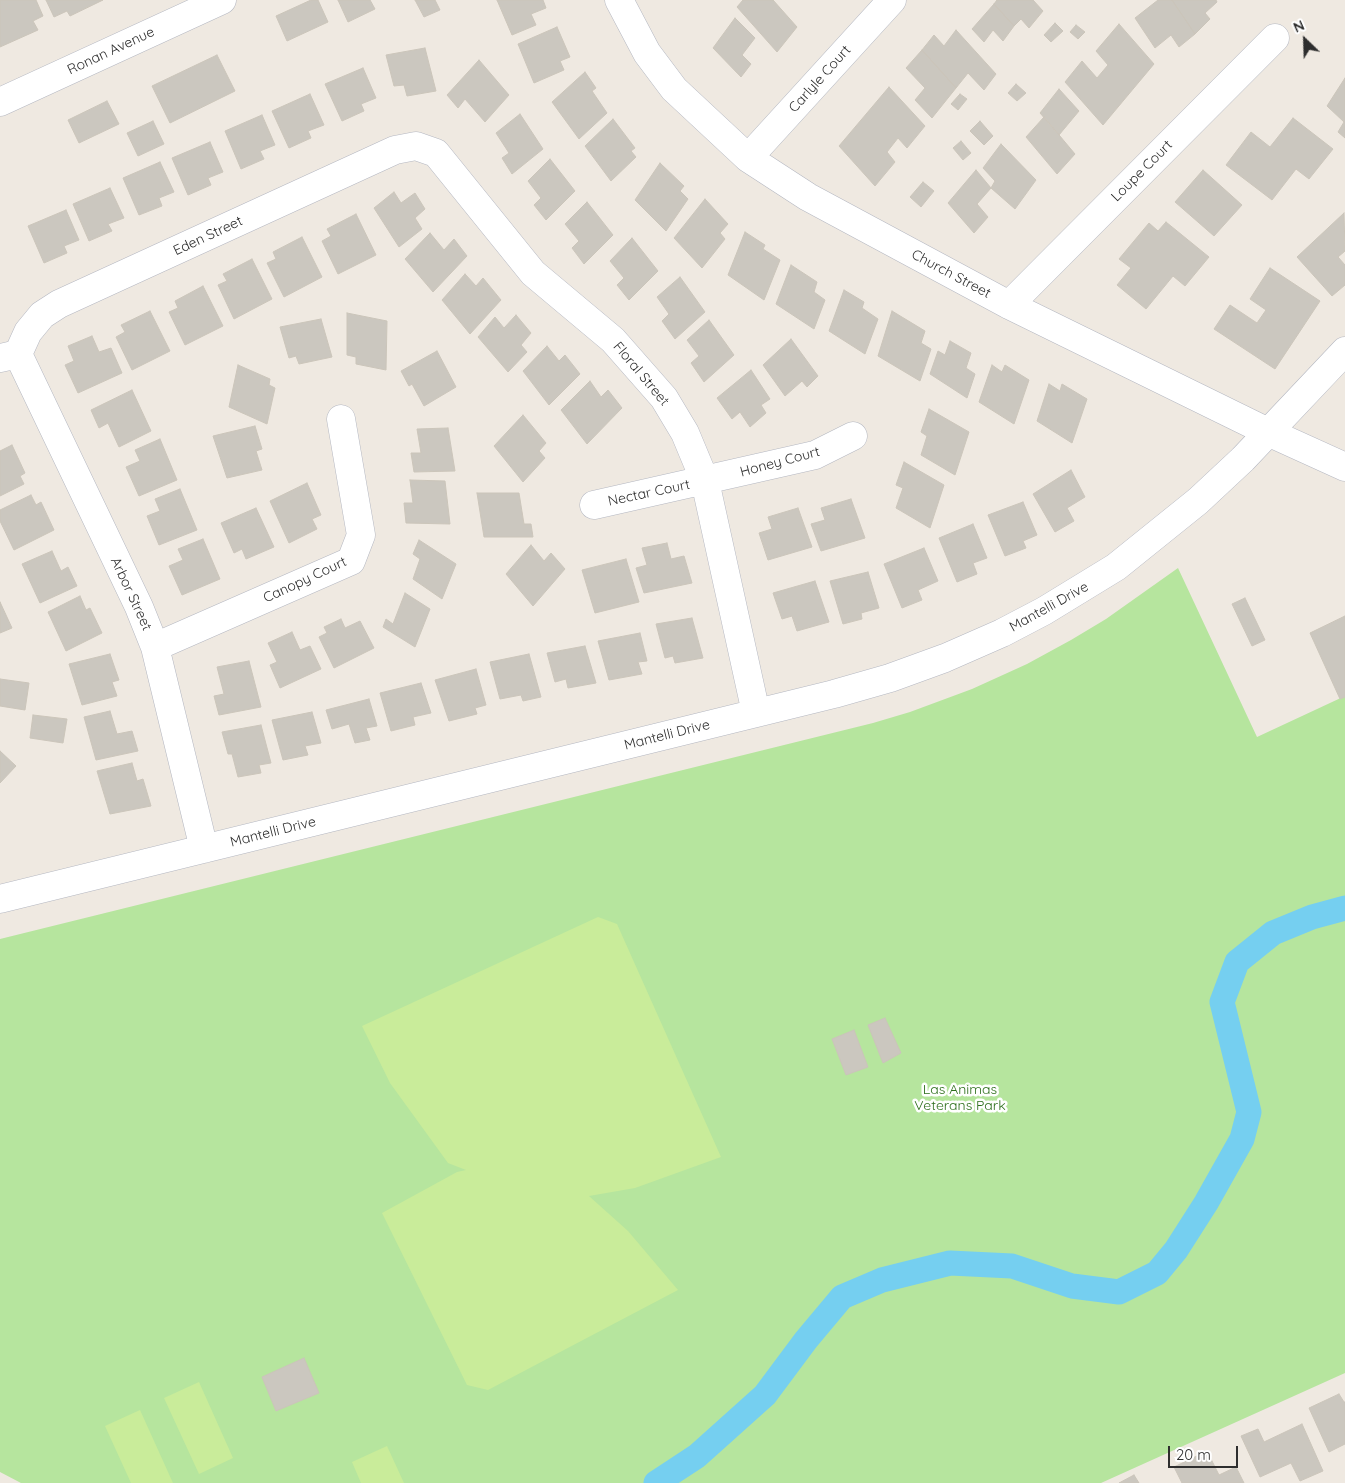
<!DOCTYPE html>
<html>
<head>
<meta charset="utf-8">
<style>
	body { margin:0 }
	#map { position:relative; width:1345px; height:1483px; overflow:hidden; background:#efe9e1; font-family:Quicksand,sans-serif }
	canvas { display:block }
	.north { position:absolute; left:1280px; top:15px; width:50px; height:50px; -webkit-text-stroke:4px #fff; paint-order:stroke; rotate:336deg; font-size:14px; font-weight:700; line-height:20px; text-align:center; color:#2e2e2e }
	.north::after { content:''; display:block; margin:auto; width:18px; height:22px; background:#2e2e2e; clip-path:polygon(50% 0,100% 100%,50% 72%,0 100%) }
	.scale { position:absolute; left:1168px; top:1446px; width:70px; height:22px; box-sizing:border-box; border:2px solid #2e2e2e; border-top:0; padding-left:6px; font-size:15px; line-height:18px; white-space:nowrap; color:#2e2e2e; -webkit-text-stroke:4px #fff; paint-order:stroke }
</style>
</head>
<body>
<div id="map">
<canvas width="1345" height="1483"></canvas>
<div class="north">N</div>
<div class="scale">20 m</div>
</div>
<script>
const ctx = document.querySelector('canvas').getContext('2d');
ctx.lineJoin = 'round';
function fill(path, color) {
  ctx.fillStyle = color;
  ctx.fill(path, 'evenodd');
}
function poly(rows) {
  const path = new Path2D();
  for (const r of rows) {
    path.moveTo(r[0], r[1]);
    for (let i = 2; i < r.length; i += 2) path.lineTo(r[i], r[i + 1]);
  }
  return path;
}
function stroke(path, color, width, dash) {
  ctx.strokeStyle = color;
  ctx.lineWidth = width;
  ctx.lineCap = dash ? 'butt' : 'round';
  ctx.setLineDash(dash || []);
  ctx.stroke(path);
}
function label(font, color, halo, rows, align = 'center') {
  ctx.font = font + ' Quicksand,sans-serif';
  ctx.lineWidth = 5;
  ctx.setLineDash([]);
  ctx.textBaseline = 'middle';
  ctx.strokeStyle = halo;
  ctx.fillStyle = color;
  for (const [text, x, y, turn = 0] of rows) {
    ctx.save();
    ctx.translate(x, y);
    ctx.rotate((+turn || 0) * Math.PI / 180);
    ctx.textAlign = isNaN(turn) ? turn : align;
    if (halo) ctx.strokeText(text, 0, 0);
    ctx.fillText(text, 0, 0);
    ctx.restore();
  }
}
const green = poly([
	[1178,568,1257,737,1345,696,1345,1373,1101,1483,21,1483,0,1472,0,939,873,723,910,712,972,689,1027,664,1071,640,1106,619]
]);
const pitch = poly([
	[598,917,617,924,721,1157,635,1188,589,1196,628,1231,678,1290,488,1390,467,1385,382,1213,457,1172,466,1170,448,1163,390,1083,362,1026],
	[199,1382,233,1458,199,1474,164,1398],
	[140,1410,173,1483,131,1483,105,1426],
	[387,1446,404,1483,361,1483,352,1462]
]);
const canal = poly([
	[656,1483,697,1456,765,1395,806,1340,842,1297,882,1280,950,1263,1012,1266,1072,1286,1119,1292,1157,1273,1176,1250,1206,1203,1242,1139,1249,1112,1222,1002,1237,962,1273,933,1312,917,1345,908]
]);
const building = poly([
	[0,0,36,0,43,16,33,21,38,30,0,47,0,0],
	[46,0,103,0,70,16,67,11,54,17,46,0],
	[311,0,318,0,328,22,287,41,276,16,311,0],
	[338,0,370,0,375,9,348,22,338,0],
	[415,0,435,0,440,10,424,17,415,0],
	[497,0,543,0,546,8,531,14,536,25,512,35,497,0],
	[743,0,773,0,797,27,777,52,737,7,743,0],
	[997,0,1033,0,1043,11,1029,28,1021,19,1014,26,994,4,997,0],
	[1158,0,1172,0,1195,34,1179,47,1171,35,1155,48,1135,18,1158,0],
	[1172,0,1216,0,1217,2,1205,13,1210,19,1195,34,1172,0],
	[994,4,1014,26,1003,41,993,30,984,42,972,29,994,4],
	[735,18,755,38,742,55,751,64,741,77,713,48,735,18],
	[1055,23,1063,31,1051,42,1044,35,1055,23],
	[1119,24,1154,64,1103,125,1065,82,1082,61,1097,78,1108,65,1096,51,1119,24],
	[1076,25,1085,32,1078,39,1070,32,1076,25],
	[557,27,570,57,560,61,564,70,534,83,518,44,557,27],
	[956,30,996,74,984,90,968,73,956,88,922,50,934,35,944,46,956,30],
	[425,48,436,91,407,96,404,85,394,86,386,55,425,48],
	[922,50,956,88,932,118,915,100,925,88,906,68,922,50],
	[217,55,235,91,170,123,152,86,217,55],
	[479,60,509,95,485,122,465,99,458,108,447,95,479,60],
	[363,68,376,98,361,104,364,111,342,121,325,84,363,68],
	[585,72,596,88,592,91,607,113,579,139,552,102,585,72],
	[1345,78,1345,138,1338,132,1344,122,1327,106,1345,78],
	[1016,84,1026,93,1017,101,1008,93,1016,84],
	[889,87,925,126,907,148,898,138,887,152,895,162,875,186,839,146,889,87],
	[1059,89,1079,111,1059,135,1040,113,1059,89],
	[310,94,324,125,308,131,311,138,289,148,272,111,310,94],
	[960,94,967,99,958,110,951,104,960,94],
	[107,101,119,124,79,143,68,120,107,101],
	[520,114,543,149,512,174,502,158,509,153,496,133,520,114],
	[262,115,275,145,260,151,264,159,241,169,225,131,262,115],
	[1044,117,1075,154,1057,174,1026,137,1044,117],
	[1293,118,1333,149,1309,179,1296,169,1272,200,1226,165,1251,132,1270,147,1293,118],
	[613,119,635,148,631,151,636,157,611,181,585,146,613,119],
	[153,121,164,144,138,156,127,133,153,121],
	[980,121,993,136,984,145,970,131,980,121],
	[961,141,971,153,963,160,953,148,961,141],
	[210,142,223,172,208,178,211,185,188,195,172,158,210,142],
	[1001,144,1036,180,1015,209,991,188,995,181,983,168,1001,144],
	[550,159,575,191,546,220,534,205,541,198,528,181,550,159],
	[160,162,174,192,159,198,162,206,139,215,123,178,160,162],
	[660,163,684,186,680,191,688,199,666,231,635,200,660,163],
	[976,170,991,188,977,204,988,217,974,233,948,203,976,170],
	[1203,170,1242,205,1214,236,1175,202,1203,170],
	[923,182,934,191,921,207,910,197,923,182],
	[110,188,124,218,108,224,112,231,89,241,73,204,110,188],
	[394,192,401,203,415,193,425,209,415,218,422,229,399,247,374,208,394,192],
	[705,199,728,224,720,233,725,239,702,268,674,238,705,199],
	[587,202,613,235,584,264,572,248,579,241,565,224,587,202],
	[66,210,79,240,64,246,67,253,44,263,28,226,66,210],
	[1344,213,1345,251,1338,257,1345,265,1345,285,1332,296,1297,257,1344,213],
	[356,214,376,255,338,274,322,241,331,236,327,229,356,214],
	[1166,222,1209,257,1185,286,1173,276,1146,309,1117,285,1131,268,1119,259,1149,223,1158,231,1166,222],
	[745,232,765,245,763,249,780,260,764,300,728,275,745,232],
	[430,233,444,250,454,239,467,256,433,292,405,259,430,233],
	[302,237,322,277,284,297,267,263,276,259,273,252,302,237],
	[632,238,658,271,629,300,617,285,624,278,610,261,632,238],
	[252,259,272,299,234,319,218,285,227,281,223,274,252,259],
	[791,265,817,282,814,292,825,300,814,329,776,304,791,265],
	[1270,268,1320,301,1275,369,1214,329,1230,305,1257,323,1266,310,1250,299,1270,268],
	[465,274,476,286,483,278,501,300,470,334,442,300,465,274],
	[680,277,705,312,675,339,662,321,669,314,657,297,680,277],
	[203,286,223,326,185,345,169,312,178,308,175,301,203,286],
	[844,290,864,302,862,308,878,319,865,354,829,331,844,290],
	[150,311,170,351,132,370,116,337,125,332,121,325,150,311],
	[892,311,925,331,921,343,931,349,920,381,878,356,892,311],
	[347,313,387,321,386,370,356,364,356,357,347,355,347,313],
	[516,315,531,333,521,345,527,352,508,372,478,337,495,317,504,328,516,315],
	[321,319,332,357,299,364,296,356,289,358,280,327,321,319],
	[709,320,734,355,704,382,691,363,699,356,687,340,709,320],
	[92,336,99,352,111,348,122,373,78,393,65,365,74,361,68,346,92,336],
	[791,339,818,376,807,387,802,381,785,396,763,365,791,339],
	[950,341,971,353,966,368,975,374,967,398,930,374,938,351,945,355,950,341],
	[547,346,559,361,565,355,580,374,549,405,523,371,547,346],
	[437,351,456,387,424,406,412,384,409,386,401,371,437,351],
	[238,365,270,379,269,385,275,388,267,424,229,407,238,365],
	[992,365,1002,372,1005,365,1029,380,1014,424,979,402,992,365],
	[751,370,770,399,761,405,766,413,750,427,740,412,732,419,717,398,751,370],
	[590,381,601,397,608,390,622,408,587,444,561,410,590,381],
	[1049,384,1060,391,1062,384,1087,399,1072,443,1037,421,1049,384],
	[132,390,151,431,119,447,108,423,99,428,91,410,132,390],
	[929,409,969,432,955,475,921,455,927,436,921,432,929,409],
	[523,415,546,443,539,451,545,458,523,482,494,446,523,415],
	[255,426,262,449,256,451,262,470,227,478,213,436,255,426],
	[448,428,455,471,414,472,411,453,421,453,417,429,448,428],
	[160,439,177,480,139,496,126,467,140,461,135,450,160,439],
	[12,445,25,473,20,476,24,484,0,496,0,451,12,445],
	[904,462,944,485,930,528,896,508,903,488,896,485,904,462],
	[1071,470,1085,497,1067,508,1074,521,1055,532,1033,494,1071,470],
	[410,480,445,481,450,524,406,523,404,503,413,503,410,480],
	[307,483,321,515,312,519,317,529,289,543,270,501,307,483],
	[180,489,197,530,159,545,147,516,160,511,155,499,180,489],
	[477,493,519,493,524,524,531,524,533,537,484,537,477,493],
	[31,495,36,505,41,502,54,530,14,550,0,521,0,510,31,495],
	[851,499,865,538,821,551,811,524,825,520,821,508,851,499],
	[1023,502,1037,535,1023,541,1026,548,1005,556,988,515,1023,502],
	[256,508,274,547,246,559,242,549,234,553,221,523,256,508],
	[798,508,812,547,768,560,759,533,772,529,768,517,798,508],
	[973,524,987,558,973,563,977,574,957,582,939,538,973,524],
	[203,539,220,579,182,595,169,566,183,560,178,549,203,539],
	[419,540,456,564,442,599,413,579,420,559,413,554,419,540],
	[667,543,671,559,684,556,692,583,644,593,636,568,647,565,642,548,667,543],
	[531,545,544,561,551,553,565,569,533,606,506,574,531,545],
	[924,548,938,581,918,590,922,600,902,608,884,564,924,548],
	[52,551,61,571,68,567,77,586,40,603,22,564,52,551],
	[626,559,639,602,595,613,582,570,626,559],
	[868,572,879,608,861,613,862,619,843,624,830,581,868,572],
	[815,581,829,622,797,631,792,616,782,619,773,593,815,581],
	[405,593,430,609,415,647,383,627,386,619,393,624,405,593],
	[80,596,86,610,90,608,102,633,66,651,48,612,80,596],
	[1245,598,1265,640,1252,646,1232,604,1245,598],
	[0,602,12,628,0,633,0,602],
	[1345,616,1345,697,1340,699,1310,633,1345,616],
	[692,618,703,658,675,663,673,656,665,658,656,624,692,618],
	[341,619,345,628,360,621,374,648,334,668,319,637,327,633,324,627,341,619],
	[292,632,300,650,310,646,321,669,280,688,270,665,277,662,268,643,292,632],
	[640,633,647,661,638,662,642,674,609,680,598,641,640,633],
	[585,646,596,683,568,688,566,679,555,682,547,653,585,646],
	[110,654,119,680,112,682,117,696,82,705,69,664,110,654],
	[529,654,541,697,523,701,521,695,500,699,490,662,529,654],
	[249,661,261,707,219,715,214,696,224,694,217,667,249,661],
	[476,669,486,705,475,708,477,714,449,721,435,680,476,669],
	[0,679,29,683,25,710,0,706,0,679],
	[421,683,431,713,413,717,415,725,391,731,380,693,421,683],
	[369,699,377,726,366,728,370,740,355,743,349,724,332,729,326,710,369,699],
	[110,711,117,734,132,731,138,751,96,760,84,717,110,711],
	[312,712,321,743,305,746,308,755,283,760,272,720,312,712],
	[33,715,67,719,63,743,30,738,33,715],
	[261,725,271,763,259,765,261,773,238,777,232,754,228,754,222,732,261,725],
	[0,751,16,766,0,783,0,751],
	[132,763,137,781,143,779,151,806,110,814,97,771,132,763],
	[885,1018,901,1053,883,1063,868,1025,885,1018],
	[854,1030,868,1067,846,1075,832,1039,854,1030],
	[304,1358,319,1393,276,1411,262,1377,304,1358],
	[1339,1394,1344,1402,1345,1402,1345,1444,1329,1452,1309,1408,1339,1394],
	[1302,1424,1323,1471,1300,1481,1291,1463,1260,1477,1241,1436,1258,1429,1264,1442,1302,1424],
	[1207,1451,1219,1475,1236,1467,1244,1483,1182,1483,1174,1467,1207,1451],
	[1134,1475,1139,1483,1119,1483,1134,1475]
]);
const minor = poly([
	[619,0,647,53,674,89,748,158,808,197,1009,305,1268,432,1345,467],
	[0,102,222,0],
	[748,158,892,0],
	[1009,305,1275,38],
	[18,354,139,607,155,647,204,849],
	[0,358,18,354,28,332,42,315,59,304,395,150,416,146,436,153,533,273,613,340,664,398,685,433,705,481,756,713],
	[594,505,815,455,853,436],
	[155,647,351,561,361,535,341,419],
	[0,899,834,694,890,678,945,658,1002,633,1044,611,1116,567,1198,501,1243,459,1345,351]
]);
const streetNames = [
	["Ronan Avenue",111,51,-25],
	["Carlyle Court",820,79,-48],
	["Loupe Court",1142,171,-45],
	["Eden Street",208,236,-25],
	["Church Street",951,274,28],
	["Floral Street",641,374,50],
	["Honey Court",780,462,-15],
	["Nectar Court",649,493,-12],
	["Canopy Court",305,580,-25],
	["Arbor Street",131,594,65],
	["Mantelli Drive",1049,607,-29],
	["Mantelli Drive",667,735,-14],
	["Mantelli Drive",273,832,-14]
];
const parkNames = [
	["Las Animas",960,1090],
	["Veterans Park",960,1106]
];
fill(green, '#b6e59e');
fill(pitch, '#c9ec9a');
stroke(canal, '#75cff0', 25);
fill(building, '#cbc7bf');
stroke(building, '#cbc5ba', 1);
stroke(minor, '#b4b7c1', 29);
stroke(minor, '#fff', 28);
label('14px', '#2e2e2e', '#fff', streetNames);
label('14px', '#2c6e1b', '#fff', parkNames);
</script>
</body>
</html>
